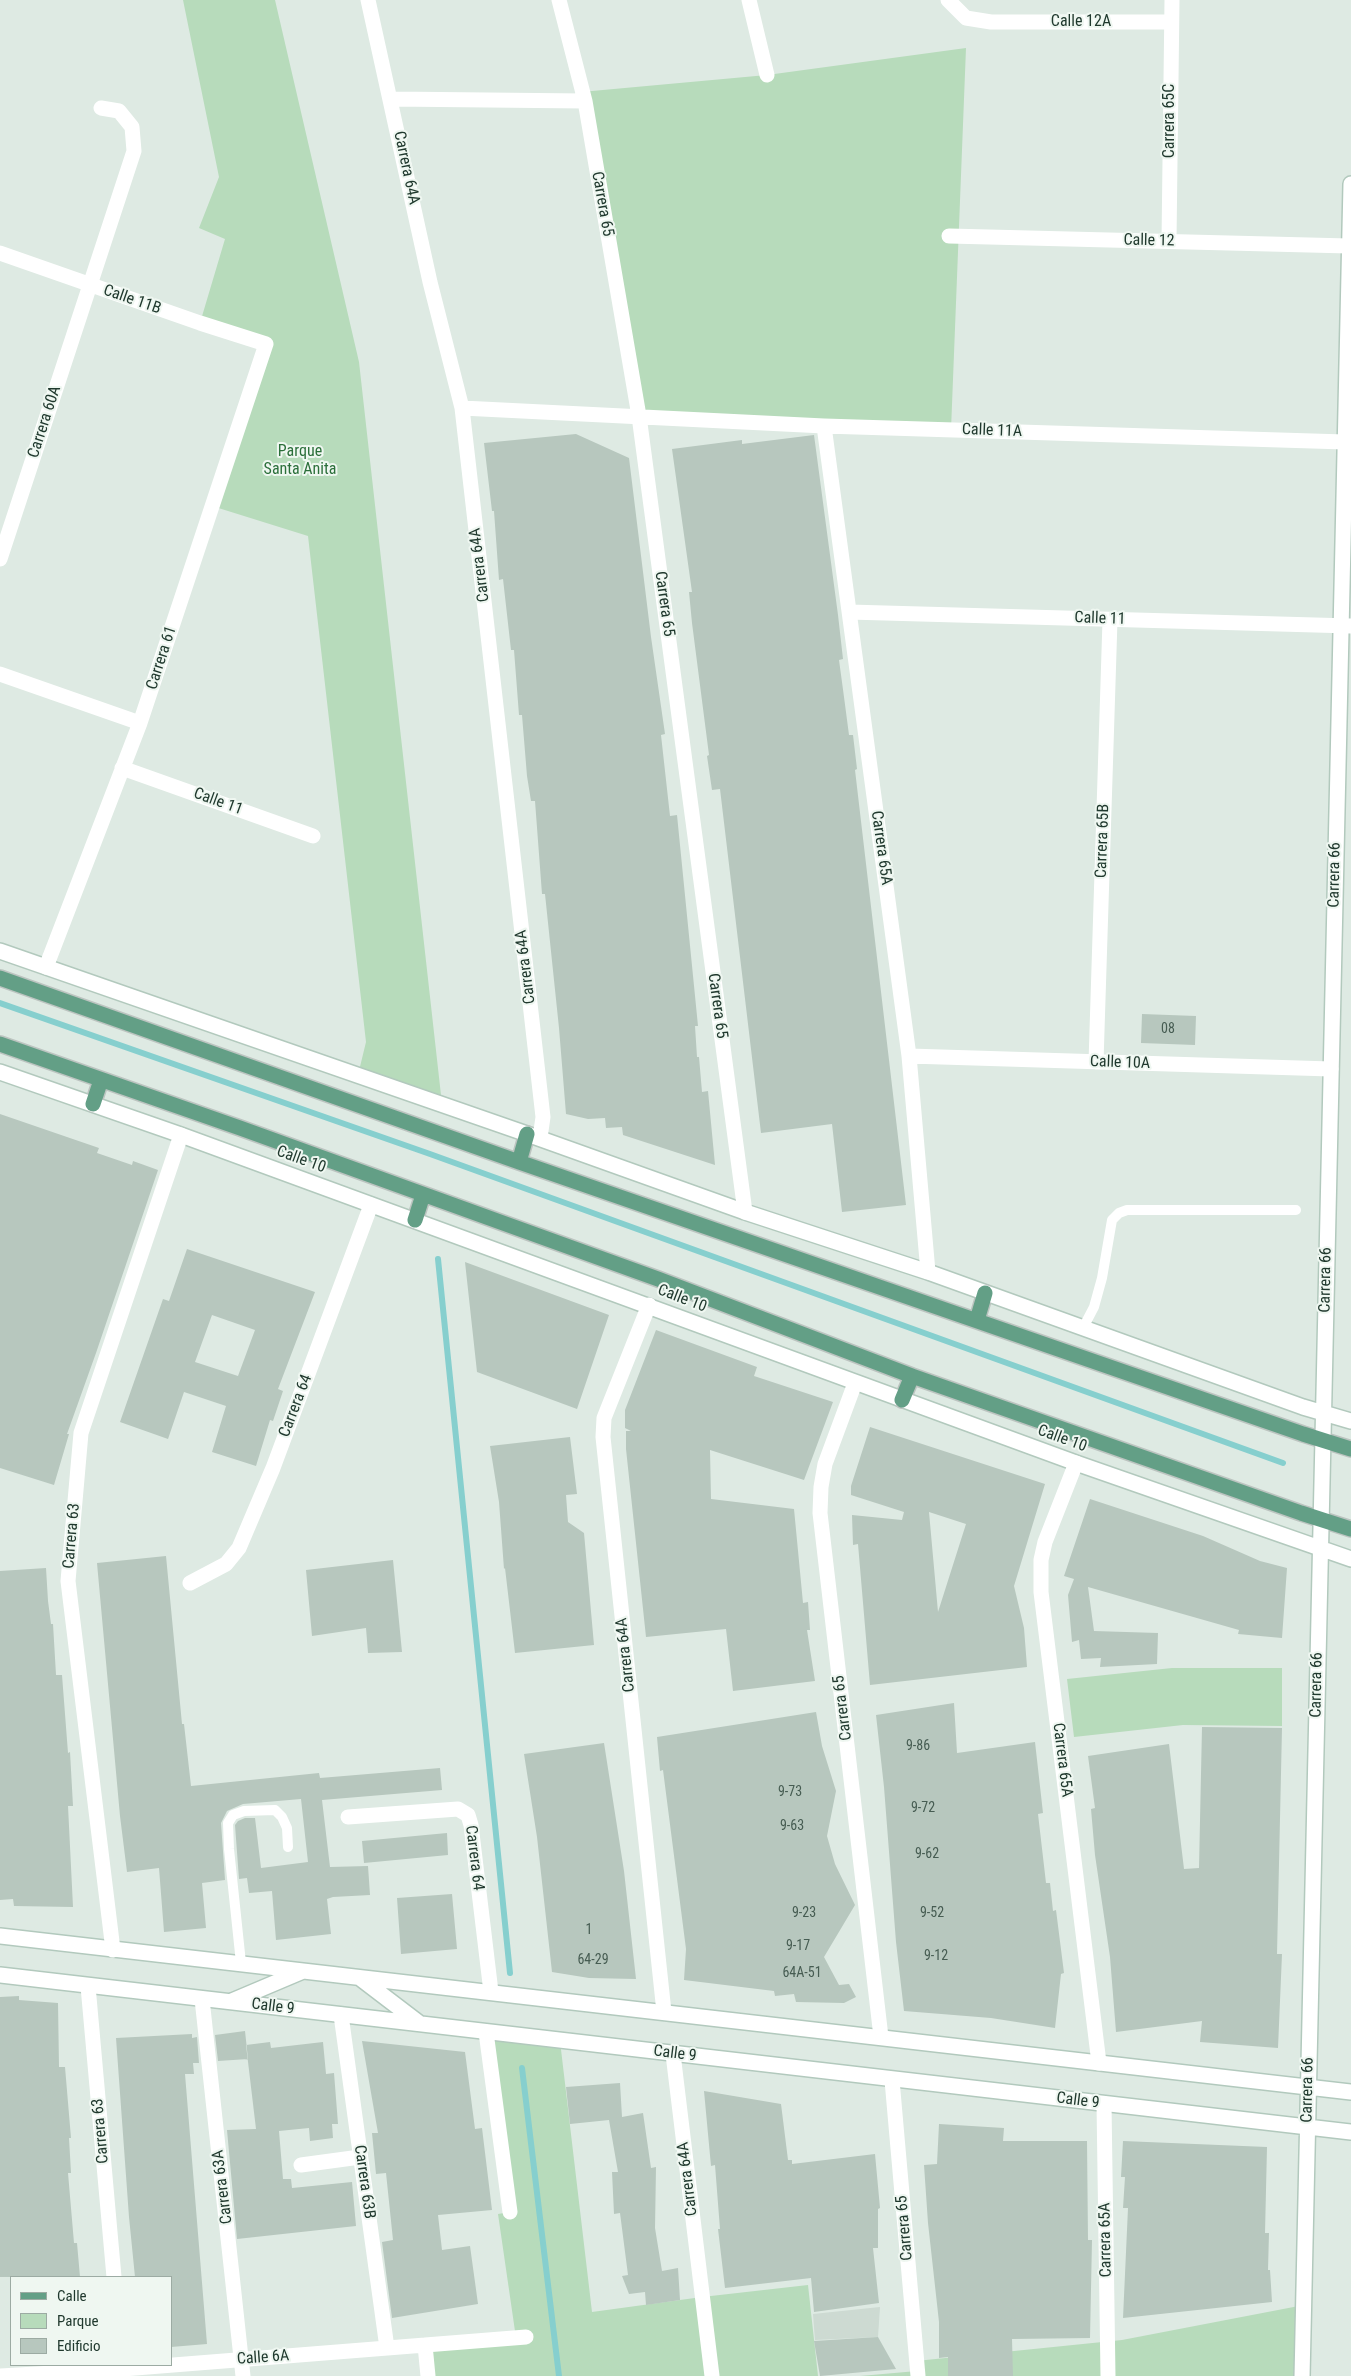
<!DOCTYPE html>
<html>
<head>
<meta charset="utf-8">
<style>
	body { margin:0 }
	#map { position:relative; width:1351px; height:2376px; overflow:hidden; background:#deeae3; font-family:"Roboto Condensed",sans-serif }
	canvas { display:block }
	.legend { position:absolute; left:10px; top:2276px; width:162px; height:90px; box-sizing:border-box; background:#eff7f1; border:1px solid #9caba3; margin:0; padding:6px 9px; list-style:none; font-size:15px; color:#20392e }
	.legend li { display:flex; align-items:center; gap:10px; height:25px }
	.legend b { width:25px; border:1px solid #9caba3 }
</style>
</head>
<body>
<div id="map">
<canvas width="1351" height="2376"></canvas>
<ul class="legend">
<li><b style="height:6px;background:#639f86"></b>Calle</li>
<li><b style="height:14px;background:#b7dbbb"></b>Parque</li>
<li><b style="height:14px;background:#b7c7be"></b>Edificio</li>
</ul>
</div>
<script>
const ctx = document.querySelector('canvas').getContext('2d');
ctx.lineJoin = 'round';
function fill(path, color) {
  ctx.fillStyle = color;
  ctx.fill(path, 'evenodd');
}
function poly(rows) {
  const path = new Path2D();
  for (const r of rows) {
    path.moveTo(r[0], r[1]);
    for (let i = 2; i < r.length; i += 2) path.lineTo(r[i], r[i + 1]);
  }
  return path;
}
function stroke(path, color, width, dash) {
  ctx.strokeStyle = color;
  ctx.lineWidth = width;
  ctx.lineCap = dash ? 'butt' : 'round';
  ctx.setLineDash(dash || []);
  ctx.stroke(path);
}
function label(font, color, halo, rows, align = 'center') {
  ctx.font = font + ' "Roboto Condensed",sans-serif';
  ctx.lineWidth = 4;
  ctx.setLineDash([]);
  ctx.textBaseline = 'middle';
  ctx.strokeStyle = halo;
  ctx.fillStyle = color;
  for (const [text, x, y, turn = 0] of rows) {
    ctx.save();
    ctx.translate(x, y);
    ctx.rotate((+turn || 0) * Math.PI / 180);
    ctx.textAlign = isNaN(turn) ? turn : align;
    if (halo) ctx.strokeText(text, 0, 0);
    ctx.fillText(text, 0, 0);
    ctx.restore();
  }
}
const built = poly([
	[880,2307,878,2337,815,2340,813,2314]
]);
const green = poly([
	[183,0,275,0,359,362,442,1104,358,1075,366,1042,308,536,212,506,265,344,200,323,225,239,199,228,219,177],
	[966,48,951,430,639,416,581,92,767,75],
	[1172,1668,1282,1668,1282,1726,1183,1725,1074,1737,1067,1679],
	[486,2032,560,2041,592,2312,702,2297,808,2285,818,2376,428,2376,425,2345,516,2338,498,2214,510,2212],
	[1304,2305,1302,2376,860,2376,917,2371,916,2361,1122,2340]
]);
const stream = poly([
	[0,1003,430,1154,1283,1463],
	[438,1259,510,1973],
	[522,2068,559,2376]
]);
const building = poly([
	[576,434,629,458,651,637,665,734,661,735,670,816,677,815,698,1026,695,1026,697,1057,699,1057,702,1092,708,1091,715,1165,623,1135,622,1127,606,1128,605,1118,588,1119,566,1114,559,1028,545,894,542,894,535,801,531,801,527,776,522,715,519,715,514,650,511,650,503,579,499,580,494,511,492,511,484,443],
	[814,435,838,615,843,659,839,660,844,697,849,735,853,735,857,769,855,770,906,1205,842,1212,832,1124,761,1133,720,789,712,790,707,756,709,755,692,623,689,592,692,592,672,449,742,440,742,444],
	[1142,1014,1196,1016,1195,1045,1141,1043],
	[0,1114,99,1148,97,1153,132,1165,133,1161,158,1170,96,1353,67,1434,69,1434,54,1485,0,1468],
	[187,1249,315,1292,278,1389,283,1391,273,1421,270,1420,256,1466,212,1452,226,1406,184,1392,168,1439,120,1422,163,1299,169,1301],
	[212,1315,255,1330,238,1376,195,1362],
	[465,1262,609,1315,577,1409,477,1372],
	[656,1330,757,1367,754,1376,833,1402,804,1480,710,1450,711,1499,794,1509,803,1603,808,1602,810,1630,807,1630,815,1681,733,1691,726,1629,646,1637,626,1449,626,1431,631,1431,625,1428,625,1410],
	[870,1427,1045,1484,1014,1586,1024,1628,1027,1667,870,1685,858,1544,853,1545,852,1515,902,1520,904,1512,851,1495,851,1486],
	[929,1512,966,1524,938,1612],
	[570,1437,577,1494,566,1495,568,1522,584,1533,594,1645,515,1653,505,1568,504,1569,499,1502,490,1446],
	[1090,1499,1203,1536,1260,1561,1287,1568,1282,1638,1238,1634,1239,1630,1088,1587,1094,1631,1158,1633,1157,1664,1100,1667,1101,1658,1081,1659,1079,1640,1072,1642,1068,1595,1074,1579,1064,1576],
	[166,1556,182,1724,184,1724,191,1786,319,1773,320,1778,440,1768,442,1790,322,1800,330,1867,368,1866,370,1895,333,1897,327,1899,331,1934,276,1940,272,1891,249,1893,247,1878,239,1879,235,1825,238,1821,245,1818,255,1818,261,1868,308,1862,301,1799,243,1804,227,1811,221,1823,225,1880,202,1883,206,1928,164,1932,159,1868,127,1872,120,1816,97,1563],
	[393,1560,402,1652,368,1653,366,1628,312,1636,306,1570],
	[46,1568,48,1601,51,1624,53,1624,56,1675,62,1675,68,1753,70,1752,73,1806,68,1806,73,1907,14,1906,13,1899,0,1900,0,1571],
	[954,1703,957,1753,1035,1742,1043,1813,1038,1814,1046,1883,1050,1883,1053,1911,1056,1910,1064,1973,1061,1974,1055,2028,991,2018,904,2011,896,1942,884,1787,876,1715],
	[816,1712,822,1746,836,1791,827,1836,835,1864,855,1905,824,1957,839,1985,849,1984,856,1997,844,2003,796,2002,794,1994,775,1996,774,1991,684,1980,686,1949,663,1770,660,1771,657,1737],
	[1202,1727,1282,1728,1277,1954,1282,1954,1278,2048,1200,2042,1202,2021,1116,2032,1110,1957,1095,1855,1091,1809,1095,1808,1088,1756,1169,1744,1184,1869,1199,1868],
	[604,1743,624,1871,636,1979,589,1978,552,1972,537,1837,524,1754],
	[447,1833,448,1855,364,1863,362,1841],
	[452,1894,457,1949,401,1954,397,1898],
	[19,1996,19,2000,58,2003,59,2067,65,2067,71,2138,69,2138,71,2173,68,2173,74,2243,77,2243,80,2277,0,2277,0,1997],
	[245,2031,248,2059,218,2061,215,2035],
	[192,2034,192,2038,197,2037,199,2063,193,2063,194,2074,185,2074,207,2344,171,2347,171,2277,135,2277,129,2217,116,2038],
	[362,2041,465,2052,475,2129,482,2128,492,2210,438,2215,442,2250,470,2246,478,2304,392,2318,382,2242,393,2240,386,2173,376,2174,372,2133,378,2133],
	[270,2042,271,2048,323,2042,326,2074,334,2073,338,2124,332,2124,333,2138,310,2141,309,2128,279,2131,283,2179,291,2179,292,2188,352,2182,356,2226,237,2239,227,2130,256,2129,246,2045],
	[620,2083,622,2117,643,2113,651,2168,656,2167,655,2228,662,2271,678,2268,680,2300,646,2305,645,2292,629,2294,622,2276,628,2275,620,2213,614,2214,612,2172,618,2172,609,2120,570,2124,566,2087],
	[704,2091,781,2104,788,2160,792,2160,792,2164,875,2154,880,2208,878,2209,878,2248,873,2248,879,2303,814,2312,811,2278,725,2288,718,2229,720,2229,715,2165,711,2166],
	[939,2124,1004,2128,1003,2141,1087,2141,1088,2240,1092,2240,1090,2338,1012,2339,1013,2376,948,2376,948,2357,939,2358,939,2322,928,2223,924,2165,937,2164],
	[1123,2141,1267,2147,1265,2233,1269,2233,1268,2270,1270,2270,1272,2302,1123,2318,1128,2208,1123,2208,1125,2177,1121,2177],
	[878,2337,896,2369,820,2376,814,2341]
]);
const lane = poly([
	[1083,1328,1094,1307,1102,1278,1112,1220,1119,1213,1127,1210,1296,1210],
	[241,1963,229,1849,228,1823,233,1815,244,1811,275,1810,282,1817,287,1828,288,1847]
]);
const street = poly([
	[368,0,430,282,462,408,543,1117,540,1138],
	[559,0,585,101,639,416,745,1212],
	[749,0,767,75],
	[948,0,966,18,991,22,1171,22],
	[391,99,585,101],
	[949,236,1349,246],
	[1169,241,1172,0],
	[0,253,200,323,266,344,140,723,46,967],
	[462,408,824,426,1345,442],
	[824,426,909,1056,928,1272],
	[0,559,134,151,132,127,119,111,101,108],
	[849,612,1351,626],
	[0,674,140,723],
	[122,768,313,836],
	[909,1056,1331,1069],
	[1096,1062,1110,620],
	[649,1305,604,1418,603,1437,664,2012],
	[855,1383,825,1464,821,1487,820,1513,881,2037],
	[1076,1463,1045,1542,1041,1560,1041,1592,1099,2063],
	[190,1583,226,1564,239,1548,273,1468,371,1205],
	[348,1817,458,1809,468,1815,471,1825,491,1992],
	[113,1950,68,1581,81,1433,181,1135],
	[88,1986,114,2277],
	[202,1999,243,2376],
	[341,2015,387,2348],
	[486,2032,510,2212],
	[673,2054,712,2376],
	[892,2080,918,2376],
	[1104,2104,1108,2376],
	[301,2165,360,2157],
	[425,2345,428,2376],
	[0,2376,123,2369,526,2337]
]);
const secondary = poly([
	[0,951,527,1134,745,1212,928,1272,1303,1407,1351,1421],
	[0,1072,181,1135,1076,1463,1351,1559],
	[0,1936,1351,2092],
	[0,1975,1351,2132],
	[360,1978,419,2023],
	[232,2001,303,1971],
	[1302,2376,1351,184]
]);
const primary = poly([
	[0,978,519,1162,1303,1434,1351,1449],
	[0,1044,240,1128,658,1279,912,1376,1301,1513,1351,1529],
	[93,1104,101,1080],
	[519,1162,527,1134],
	[415,1220,423,1195],
	[977,1320,985,1293],
	[902,1400,912,1376]
]);
const numberNames = [
	["08",1168,1029],
	["9-86",918,1746],
	["9-73",790,1792],
	["9-72",923,1808],
	["9-63",792,1826],
	["9-62",927,1854],
	["9-23",804,1913],
	["9-52",932,1913],
	["1",589,1930],
	["9-17",798,1946],
	["9-12",936,1956],
	["64-29",593,1960],
	["64A-51",802,1973]
];
const streetNames = [
	["Calle 12A",1081,22],
	["Carrera 65C",1170,121,-90],
	["Carrera 64A",406,168,78],
	["Carrera 65",602,204,80],
	["Calle 12",1149,241,1],
	["Calle 11B",132,300,19],
	["Carrera 60A",45,422,-72],
	["Calle 11A",992,431,2],
	["Carrera 64A",480,565,-97],
	["Carrera 65",664,604,82],
	["Calle 11",1100,619,2],
	["Carrera 61",162,658,-72],
	["Calle 11",218,802,20],
	["Carrera 65B",1103,841,-88],
	["Carrera 65A",881,848,82],
	["Carrera 66",1335,875,-89],
	["Carrera 64A",526,967,-97],
	["Carrera 65",717,1006,82],
	["Calle 10A",1120,1063,2],
	["Calle 10",301,1160,20],
	["Carrera 66",1326,1280,-89],
	["Calle 10",682,1299,21],
	["Carrera 64",296,1406,-69],
	["Calle 10",1062,1439,20],
	["Carrera 63",72,1536,-85],
	["Carrera 64A",626,1655,-96],
	["Carrera 66",1317,1685,-89],
	["Carrera 65",843,1708,-97],
	["Carrera 65A",1062,1760,83],
	["Carrera 64",474,1858,83],
	["Calle 9",273,2007,7],
	["Calle 9",675,2054,7],
	["Carrera 66",1308,2090,-89],
	["Calle 9",1078,2101,7],
	["Carrera 63",101,2131,-95],
	["Carrera 64A",688,2179,-97],
	["Carrera 63B",364,2182,82],
	["Carrera 63A",223,2187,-97],
	["Carrera 65",905,2228,-95],
	["Carrera 65A",1106,2240,-91],
	["Calle 6A",263,2358,-4]
];
const parkNames = [
	["Parque",300,452],
	["Santa Anita",300,470]
];
fill(built, '#cddad2');
fill(green, '#b7dbbb');
stroke(stream, '#86cfce', 6);
fill(building, '#b7c7be');
stroke(secondary, '#b2c9bd', 18);
stroke(primary, '#bcc4c0', 18);
stroke(lane, '#fff', 10);
stroke(street, '#fff', 15);
stroke(secondary, '#fff', 15);
stroke(primary, '#639f86', 15);
label('14px', '#465c52', null, numberNames);
label('16px', '#20392e', '#eff7f1', streetNames);
label('16px', '#2b6f3a', '#eff7f1', parkNames);
</script>
</body>
</html>
